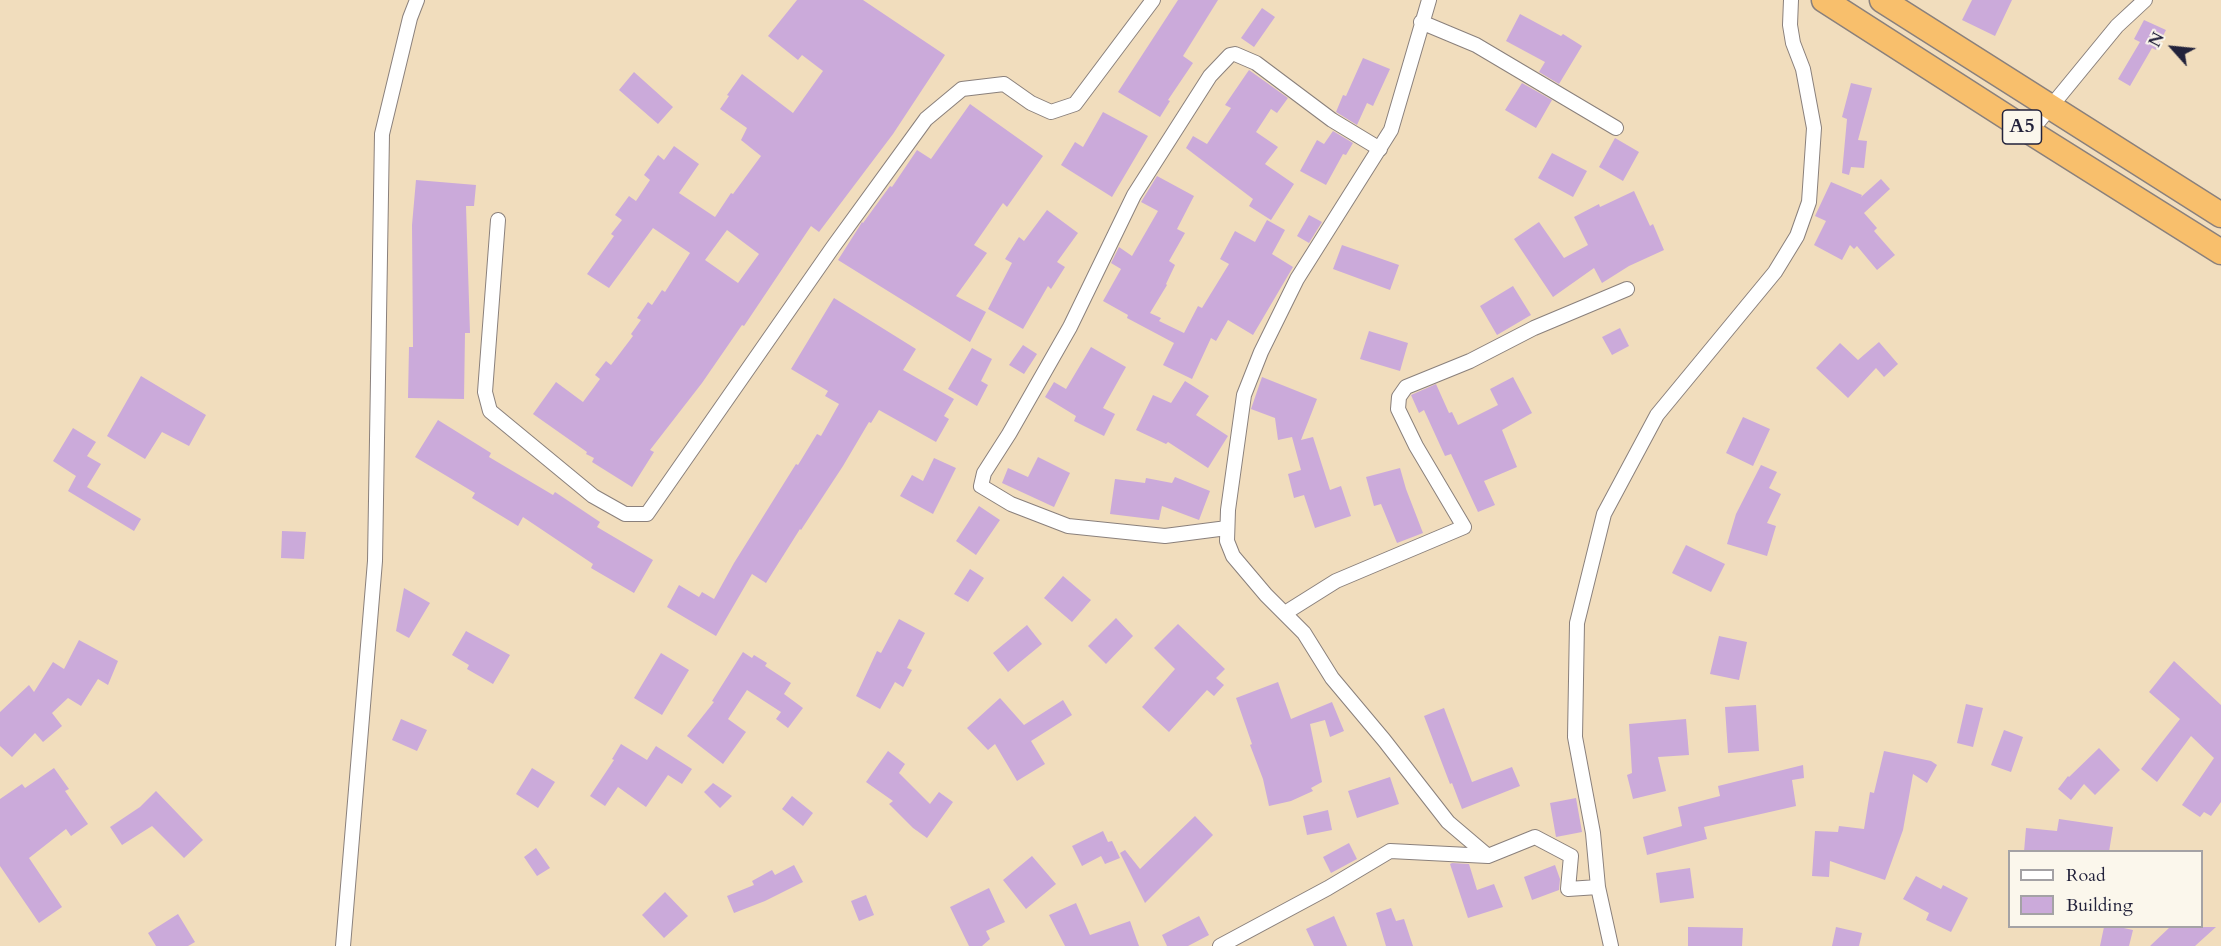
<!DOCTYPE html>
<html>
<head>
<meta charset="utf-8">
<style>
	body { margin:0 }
	#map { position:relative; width:2221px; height:946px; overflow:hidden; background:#f1ddbd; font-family:Cardo,serif }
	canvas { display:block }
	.legend { position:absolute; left:2008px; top:850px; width:195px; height:78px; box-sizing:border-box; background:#fbf7ec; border:2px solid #a4a2a5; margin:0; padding:8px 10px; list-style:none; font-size:18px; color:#22223b }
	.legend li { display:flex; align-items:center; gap:12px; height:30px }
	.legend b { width:30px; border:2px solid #a4a2a5 }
	.north { position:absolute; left:2143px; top:18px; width:60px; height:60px; -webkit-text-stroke:4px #fbf7ec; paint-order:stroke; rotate:297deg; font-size:16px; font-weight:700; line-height:24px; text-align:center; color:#22223b }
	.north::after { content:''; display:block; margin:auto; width:21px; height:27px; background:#22223b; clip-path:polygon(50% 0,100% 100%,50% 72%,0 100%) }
</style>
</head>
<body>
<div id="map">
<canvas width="2221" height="946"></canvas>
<ul class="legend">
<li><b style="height:8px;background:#fff"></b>Road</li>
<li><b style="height:16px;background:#cbaada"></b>Building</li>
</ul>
<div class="north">N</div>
</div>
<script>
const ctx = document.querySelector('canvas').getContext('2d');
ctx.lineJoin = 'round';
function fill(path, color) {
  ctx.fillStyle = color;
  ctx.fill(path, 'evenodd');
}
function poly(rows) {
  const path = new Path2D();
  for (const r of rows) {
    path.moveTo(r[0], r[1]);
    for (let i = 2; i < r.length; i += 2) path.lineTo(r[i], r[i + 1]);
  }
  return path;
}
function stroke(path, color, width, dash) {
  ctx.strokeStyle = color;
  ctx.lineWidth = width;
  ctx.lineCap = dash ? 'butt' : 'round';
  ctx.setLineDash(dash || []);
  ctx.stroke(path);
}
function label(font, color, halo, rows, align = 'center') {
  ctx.font = font + ' Cardo,serif';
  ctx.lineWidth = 4.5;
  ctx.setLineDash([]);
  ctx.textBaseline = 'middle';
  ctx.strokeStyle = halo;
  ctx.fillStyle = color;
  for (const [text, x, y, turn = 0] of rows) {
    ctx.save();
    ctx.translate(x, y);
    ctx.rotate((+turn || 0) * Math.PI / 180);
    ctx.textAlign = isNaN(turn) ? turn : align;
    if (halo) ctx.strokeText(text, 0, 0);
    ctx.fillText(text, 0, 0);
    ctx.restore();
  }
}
const building = poly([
	[797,0,863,0,945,55,893,134,819,232,811,226,744,326,742,325,702,383,650,450,654,452,632,487,592,462,594,458,586,454,587,452,533,414,556,382,583,402,600,379,595,375,606,361,611,365,633,336,631,334,641,320,637,318,648,302,652,305,662,290,665,292,690,253,653,228,609,288,587,274,614,236,611,234,622,220,615,215,629,196,636,201,650,180,644,175,658,155,664,160,674,146,699,164,679,193,715,217,731,193,733,194,761,156,741,140,747,128,720,109,729,96,727,95,742,74,793,113,823,71,802,55,798,60,768,36],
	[727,230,759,254,738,283,705,260],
	[1178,0,1218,0,1183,56,1193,63,1168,100,1170,101,1160,117,1118,92],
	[1972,0,2012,0,1995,36,1962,20],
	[1262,8,1275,17,1254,47,1241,38],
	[1520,14,1561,36,1563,34,1582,46,1559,84,1539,72,1545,62,1506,41],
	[2144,20,2166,30,2156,50,2152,48,2130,86,2118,79,2140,42,2134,39],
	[1363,58,1390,69,1373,106,1367,103,1357,125,1336,112,1343,95,1346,96],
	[1249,70,1288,98,1277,113,1271,109,1256,132,1278,147,1265,164,1294,184,1271,220,1249,206,1253,199,1186,148,1193,136,1207,144,1231,108,1225,105],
	[634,72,673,107,658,124,619,90],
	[1522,83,1552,100,1536,128,1505,110],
	[1851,83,1872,88,1858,140,1867,141,1864,168,1851,167,1849,175,1842,173,1847,119,1842,117],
	[970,104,1043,156,1007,207,1003,203,974,245,987,253,956,296,986,312,970,342,838,260,859,227,862,222,863,223,890,186,892,187,917,150,931,159],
	[1103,112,1148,136,1112,197,1061,165,1075,142,1083,147],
	[1333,131,1353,143,1346,155,1343,154,1326,185,1300,171,1317,140,1324,144],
	[1615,138,1639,152,1623,181,1599,167],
	[1552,153,1587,171,1573,197,1538,178],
	[1157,176,1194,196,1177,229,1185,233,1169,261,1175,265,1166,284,1167,285,1150,313,1161,318,1159,321,1184,333,1198,306,1202,308,1229,264,1220,259,1235,231,1255,242,1267,220,1285,230,1272,254,1293,267,1253,335,1228,320,1216,341,1211,338,1192,379,1163,365,1174,343,1127,318,1128,315,1103,301,1121,269,1111,263,1119,247,1132,256,1158,211,1141,202],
	[1881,179,1890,189,1864,213,1877,228,1874,231,1895,255,1877,270,1857,246,1854,249,1850,245,1842,260,1814,245,1826,221,1815,216,1831,182,1862,195,1861,197],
	[416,180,476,185,474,206,466,206,470,333,465,333,464,399,408,398,409,347,413,347,412,225],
	[1634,191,1650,226,1653,224,1664,250,1629,266,1602,283,1594,268,1553,297,1514,239,1539,222,1564,258,1588,245,1574,217,1599,204,1600,207],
	[1047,210,1078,233,1057,262,1065,267,1051,289,1048,286,1023,329,988,309,1012,263,1005,259,1019,237,1024,241],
	[1309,215,1322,222,1309,243,1297,236],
	[1342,245,1399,265,1390,290,1333,269],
	[1513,286,1531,315,1497,335,1480,306],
	[834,298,916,349,903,370,954,399,944,416,949,419,936,442,879,410,871,423,869,422,843,466,801,530,800,529,766,583,752,574,716,636,667,607,679,585,699,597,702,592,714,599,734,563,796,464,798,465,817,434,821,436,839,404,825,396,828,391,791,369],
	[1620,328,1629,346,1612,355,1602,337],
	[1369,331,1408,343,1400,371,1360,359],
	[1879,342,1898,364,1884,377,1876,368,1848,398,1816,368,1840,343,1858,360],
	[1023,345,1037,354,1024,374,1009,365],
	[1091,347,1126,367,1103,408,1115,414,1104,436,1074,421,1076,416,1045,397,1054,382,1066,389],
	[972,348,992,359,981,381,988,385,977,406,948,389],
	[141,376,206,415,189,446,162,432,145,459,107,436],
	[1262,377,1317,399,1301,440,1313,437,1330,490,1341,486,1351,516,1315,528,1304,495,1294,498,1288,474,1301,470,1292,437,1278,440,1275,418,1251,409],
	[1513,377,1532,413,1502,430,1517,467,1484,481,1495,505,1478,512,1451,454,1445,456,1424,410,1419,413,1411,395,1436,384,1449,413,1452,412,1458,425,1498,405,1490,389],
	[1185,381,1209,396,1196,415,1228,436,1208,468,1168,442,1166,444,1136,430,1153,395,1171,403],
	[1743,417,1770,429,1753,466,1726,453],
	[438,420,491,453,489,457,553,495,555,492,600,522,597,527,653,560,634,593,591,568,593,564,523,517,518,526,472,498,475,493,415,457],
	[73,428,96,442,87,456,101,464,87,487,141,519,134,531,68,491,76,476,53,461],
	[1038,457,1070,473,1054,507,1002,483,1008,468,1028,477],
	[934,458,956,468,933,514,900,496,912,475,923,481],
	[1761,465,1777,472,1769,488,1781,494,1767,523,1776,526,1767,556,1727,544,1736,514],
	[1400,468,1406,489,1423,533,1397,543,1381,504,1374,506,1366,477],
	[1175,477,1210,491,1199,520,1162,506,1159,520,1110,514,1115,479,1145,483,1146,478,1172,483],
	[979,506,1000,520,976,555,956,541],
	[282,531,306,532,304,559,281,558],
	[1686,545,1725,564,1711,592,1672,573],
	[970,569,984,578,968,602,954,594],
	[1063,576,1091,600,1072,622,1044,598],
	[404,588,430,603,409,638,396,631],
	[1116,618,1133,636,1106,664,1088,646],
	[899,619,925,633,907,668,912,670,903,687,895,682,880,709,856,696,877,651,881,653],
	[1178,624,1225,669,1216,678,1224,685,1214,696,1207,690,1169,732,1142,707,1175,669,1154,648],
	[1027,625,1042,644,1008,672,993,653],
	[466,631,510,655,493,684,467,669,469,665,452,655],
	[1719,636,1747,642,1739,680,1710,674],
	[79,640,118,661,108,685,98,679,81,706,68,698,52,713,62,726,43,742,35,733,12,757,0,746,0,712,29,685,34,692,53,662,64,669],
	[743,652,752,658,754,655,767,663,765,666,791,683,784,694,803,708,788,728,776,719,781,712,747,690,728,719,746,732,723,764,687,736,714,702,712,701],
	[661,653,689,670,662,715,634,698],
	[2174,661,2221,705,2221,802,2211,816,2204,812,2200,817,2182,805,2214,758,2191,736,2157,782,2141,769,2180,719,2149,692],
	[1278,682,1291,719,1332,702,1344,731,1330,737,1325,720,1310,724,1322,782,1311,788,1313,791,1291,801,1269,806,1263,779,1250,745,1252,744,1236,698],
	[1000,698,1024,725,1063,700,1072,715,1031,741,1045,764,1017,781,995,744,988,750,967,728],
	[1966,704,1983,708,1973,747,1957,743],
	[1756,705,1759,751,1728,753,1725,707],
	[1444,708,1472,782,1512,767,1520,786,1462,809,1452,783,1450,784,1424,716],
	[401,719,427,730,417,751,392,740],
	[1686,719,1689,755,1658,757,1666,791,1633,799,1627,775,1632,773,1629,724],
	[2004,730,2023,737,2011,772,1991,765],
	[621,744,647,760,656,746,692,769,682,784,668,775,646,807,618,787,605,806,590,796,614,760,612,759],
	[2099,748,2120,770,2095,795,2084,784,2071,800,2058,789,2068,776,2069,777],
	[888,751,905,764,899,773,930,804,939,792,953,802,927,838,913,828,889,804,893,801,866,782],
	[1884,751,1931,761,1937,765,1927,783,1913,774,1903,830,1885,880,1830,861,1829,877,1812,876,1815,831,1838,832,1839,826,1864,829,1870,792,1874,793],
	[1803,765,1804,778,1792,780,1796,806,1704,827,1707,839,1647,855,1643,837,1682,826,1678,807,1720,796,1718,786],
	[54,768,69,789,65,791,88,824,71,836,66,829,29,858,62,907,39,923,0,866,0,799,22,784,25,788],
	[532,768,555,782,538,808,516,794],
	[1390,777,1399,804,1357,818,1348,791],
	[713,783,732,796,720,808,704,792],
	[156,791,203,840,184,858,152,826,122,845,110,827,140,807],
	[792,796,813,813,803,826,782,809],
	[1576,798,1582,832,1556,837,1550,803],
	[1328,810,1332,830,1307,835,1303,816],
	[1195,816,1213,835,1145,903,1120,853,1125,850,1140,869],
	[2059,819,2113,827,2109,852,2024,852,2026,828,2057,831],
	[1103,831,1108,842,1112,841,1120,858,1105,864,1101,856,1082,866,1072,846],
	[1349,843,1357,859,1331,873,1323,857],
	[536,848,550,868,537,876,524,857],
	[1032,856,1056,884,1026,909,1003,880],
	[1452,863,1469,864,1477,890,1494,884,1503,907,1468,918,1450,864],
	[794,865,803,882,765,901,734,913,727,896,754,885,752,881,772,870,775,875],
	[1555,865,1560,879,1559,890,1532,900,1524,877],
	[1690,868,1694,898,1660,903,1656,873],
	[1916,876,1941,889,1943,885,1968,898,1951,932,1926,920,1929,913,1903,899],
	[989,888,1005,922,986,931,990,939,982,946,969,946,950,907],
	[665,892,688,916,664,938,642,915],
	[866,895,874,915,859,921,851,901],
	[1076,903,1090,935,1130,921,1139,946,1065,946,1049,915],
	[1391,908,1396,921,1404,919,1413,946,1386,946,1376,913],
	[178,914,195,942,188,946,156,946,148,933],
	[1199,916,1209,935,1188,946,1167,946,1162,935],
	[1334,916,1347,946,1314,946,1306,929],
	[1688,927,1743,928,1742,946,1688,946],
	[1836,927,1862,933,1859,946,1832,946],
	[2104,927,2119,927,2133,930,2129,946,2100,946],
	[2170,927,2216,927,2195,946,2150,946]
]);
const minor = poly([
	[1429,0,1391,130,1297,279,1261,352,1244,395,1228,510,1227,541,1233,556,1266,595,1304,633,1332,678,1384,740,1448,822,1488,856],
	[1421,22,1476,45,1616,128],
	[2030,132,2117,26,2145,0],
	[498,220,485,392,490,411,593,496,625,514,647,514,833,247,926,119,962,89,1004,84,1031,103,1051,112,1075,104,1153,0],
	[1227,528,1165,536,1068,526,1011,504,981,486,984,473,1009,434,1070,327,1134,195,1210,76,1230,55,1235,54,1256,63,1332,120,1380,149],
	[1285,613,1336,581,1464,527,1416,446,1398,409,1399,397,1406,387,1470,361,1534,328,1627,289],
	[343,946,375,561,382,134,410,18,417,0],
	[1220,946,1328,888,1390,851,1488,856,1535,837,1571,856,1568,889,1598,887],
	[1611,946,1598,887,1593,833,1575,737,1577,623,1604,514,1657,415,1775,272,1797,236,1809,202,1814,128,1803,69,1793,43,1790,25,1791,0]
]);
const trunk = poly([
	[1824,0,2030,132,2221,252],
	[1882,0,2221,215]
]);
const shields = [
	[2022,127,39]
];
const shieldNames = [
	["A5",2022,127]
];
fill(building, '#cbaada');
stroke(minor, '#8a807c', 16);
stroke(trunk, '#8a807c', 27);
stroke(minor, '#fff', 14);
stroke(trunk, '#f8bf6c', 24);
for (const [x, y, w] of shields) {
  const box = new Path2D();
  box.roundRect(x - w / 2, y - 17, w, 34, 4.5);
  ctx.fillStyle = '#fbf7ec';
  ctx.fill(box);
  stroke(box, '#22223b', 1.5);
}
label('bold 20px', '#22223b', null, shieldNames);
</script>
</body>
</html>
